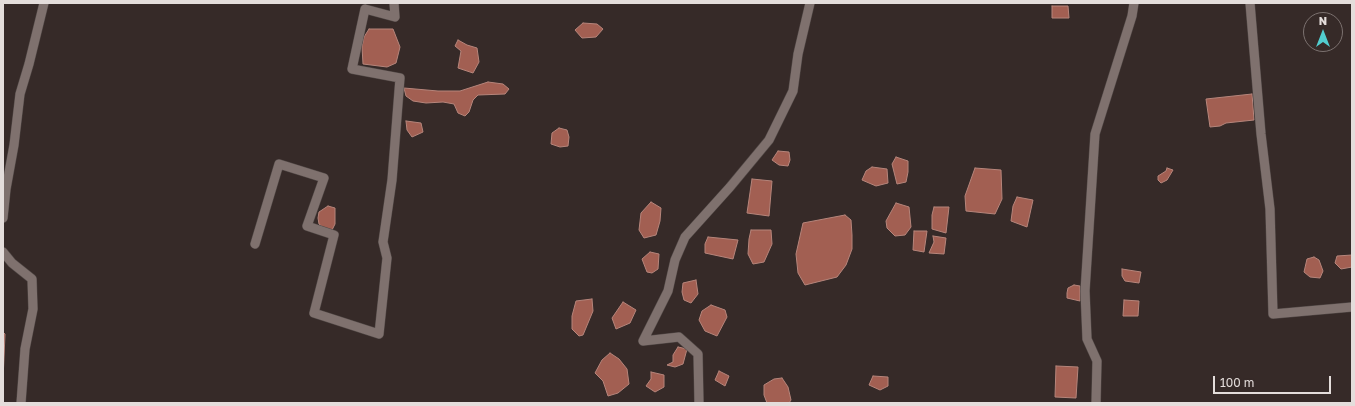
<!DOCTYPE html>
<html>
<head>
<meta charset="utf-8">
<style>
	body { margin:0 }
	#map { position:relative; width:1355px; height:406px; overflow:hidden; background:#362a28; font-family:"Golos Text",sans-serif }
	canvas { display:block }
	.frame { position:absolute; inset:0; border:4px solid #e4dddb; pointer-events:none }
	.north { position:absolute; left:1303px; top:12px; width:40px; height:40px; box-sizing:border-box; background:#362a28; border:1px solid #7c7270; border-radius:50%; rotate:0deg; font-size:11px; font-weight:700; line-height:16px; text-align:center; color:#e4dddb }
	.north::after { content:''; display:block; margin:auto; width:14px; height:18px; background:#52cdcf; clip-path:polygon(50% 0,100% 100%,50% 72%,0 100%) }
	.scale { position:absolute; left:1213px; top:376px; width:118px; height:18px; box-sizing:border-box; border:2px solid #e4dddb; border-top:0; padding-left:5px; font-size:12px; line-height:14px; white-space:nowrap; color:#e4dddb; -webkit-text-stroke:3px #362a28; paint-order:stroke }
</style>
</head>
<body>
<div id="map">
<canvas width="1355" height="406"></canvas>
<div class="frame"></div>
<div class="north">N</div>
<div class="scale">100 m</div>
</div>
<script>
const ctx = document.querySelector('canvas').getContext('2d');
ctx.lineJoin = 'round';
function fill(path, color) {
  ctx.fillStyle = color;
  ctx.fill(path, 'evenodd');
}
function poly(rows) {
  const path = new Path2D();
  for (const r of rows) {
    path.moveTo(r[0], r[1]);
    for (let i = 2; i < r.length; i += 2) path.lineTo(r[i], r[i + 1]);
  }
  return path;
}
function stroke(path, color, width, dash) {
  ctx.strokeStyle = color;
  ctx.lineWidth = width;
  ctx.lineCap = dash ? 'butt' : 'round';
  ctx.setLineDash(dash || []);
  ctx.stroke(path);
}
const water = poly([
	[1052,6,1068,6,1069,18,1052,18,1052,6],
	[583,23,597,24,603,29,596,37,582,38,575,30,583,23],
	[369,29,393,29,400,47,396,63,387,67,363,64,362,47,364,37,369,29],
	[458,40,467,45,477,48,479,62,473,73,458,68,461,51,455,46,458,40],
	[488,82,503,84,509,89,505,94,478,95,473,100,469,112,465,116,458,113,454,104,443,102,426,103,413,101,406,96,404,88,438,91,460,91,488,82],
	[1252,94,1254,120,1226,123,1220,126,1210,127,1206,99,1252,94],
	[406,121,421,123,423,132,412,137,407,130,406,121],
	[559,128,567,130,569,137,568,146,560,147,551,144,552,133,559,128],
	[778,151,789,152,790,160,788,166,779,165,772,160,778,151],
	[896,157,908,161,908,172,906,182,897,184,892,164,896,157],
	[872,167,887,169,888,183,876,186,862,180,866,171,872,167],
	[975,168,1001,170,1002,199,995,214,966,211,965,196,975,168],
	[1167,168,1173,170,1167,180,1161,183,1158,180,1158,176,1166,171,1167,168],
	[752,179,772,181,769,216,747,213,752,179],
	[1017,197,1033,200,1027,227,1011,221,1013,206,1017,197],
	[651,202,661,208,660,221,656,235,644,238,639,230,641,213,651,202],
	[896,203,909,207,911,227,905,235,895,236,887,228,886,221,896,203],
	[328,206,335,208,335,224,332,230,324,228,319,224,318,218,319,212,328,206],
	[934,207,949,207,946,233,932,229,932,215,934,207],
	[845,215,851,220,852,235,852,249,846,265,837,277,805,285,798,273,796,254,803,223,845,215],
	[751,230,771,230,772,244,764,262,753,264,748,254,749,239,751,230],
	[914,231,927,231,924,252,913,250,914,231],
	[933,236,946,238,944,254,929,253,934,242,933,236],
	[708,237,738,240,733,259,705,253,705,244,708,237],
	[650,252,659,254,658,269,652,273,647,272,642,259,650,252],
	[1352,255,1352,267,1341,269,1335,263,1337,256,1352,255],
	[1314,257,1319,260,1323,271,1320,278,1310,277,1304,272,1307,259,1314,257],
	[1122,269,1141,272,1139,283,1125,281,1122,276,1122,269],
	[696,280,698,294,691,303,684,300,682,292,683,283,696,280],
	[1074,285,1080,286,1080,301,1067,298,1067,293,1068,288,1074,285],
	[592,299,593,311,583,335,579,336,572,329,572,316,576,301,592,299],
	[1124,300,1139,301,1138,316,1123,316,1124,300],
	[623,302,636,310,630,323,616,329,612,318,623,302],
	[711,305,725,310,727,317,717,336,705,331,699,320,702,311,711,305],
	[3,332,5,334,3,380,3,332],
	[678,347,687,349,683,364,675,367,667,365,673,362,673,355,678,347],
	[610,353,619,359,627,369,629,384,618,393,608,396,603,381,595,373,602,360,610,353],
	[1056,366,1078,367,1076,398,1055,397,1056,366],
	[719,371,729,376,725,386,715,380,719,371],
	[651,372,664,375,664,387,655,392,646,386,651,379,651,372],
	[873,376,888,377,888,386,880,390,869,385,873,376],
	[782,378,788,387,791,400,789,403,767,403,764,395,764,385,774,379,782,378]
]);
const minor = poly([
	[1250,3,1261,134,1270,209,1273,314,1352,307],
	[3,218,6,189,14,145,20,94,29,64,44,3],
	[255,244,279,164,324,178,307,226,334,235,314,313,379,334,387,258,383,242,392,180,400,78,352,69,365,9,395,17,394,3],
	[3,252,12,263,32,279,33,309,25,349,21,403],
	[699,403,698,354,679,337,643,341,668,291,675,260,685,237,730,187,769,140,793,91,798,54,810,3],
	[1096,403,1097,361,1087,339,1085,291,1095,134,1132,16,1134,3]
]);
fill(water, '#a25f52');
stroke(water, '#b6857b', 1);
stroke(minor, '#514846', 10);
stroke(minor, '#7f716e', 9);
</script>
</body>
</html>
